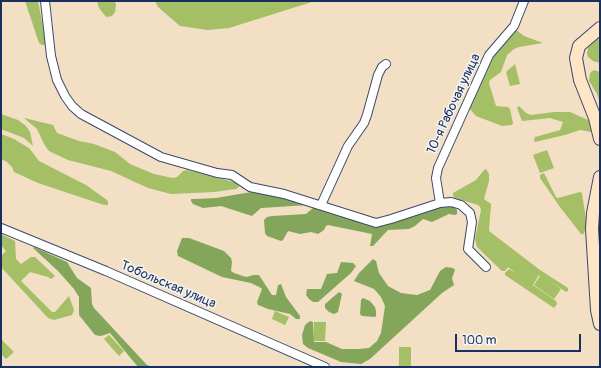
<!DOCTYPE html>
<html>
<head>
<meta charset="utf-8">
<style>
	body { margin:0 }
	#map { position:relative; width:601px; height:368px; overflow:hidden; background:#f2dfc4; font-family:Pangolin,sans-serif }
	canvas { display:block }
	.frame { position:absolute; inset:0; border:2px solid #1b2f5e; pointer-events:none }
	.scale { position:absolute; left:455px; top:334px; width:126px; height:18px; box-sizing:border-box; border:2px solid #1b2f5e; border-top:0; padding-left:5px; font-size:12px; line-height:14px; white-space:nowrap; color:#1b2f5e; -webkit-text-stroke:3px #f6f6f2; paint-order:stroke }
</style>
</head>
<body>
<div id="map">
<canvas width="601" height="368"></canvas>
<div class="frame"></div>
<div class="scale">100 m</div>
</div>
<script>
const ctx = document.querySelector('canvas').getContext('2d');
ctx.lineJoin = 'round';
function fill(path, color) {
  ctx.fillStyle = color;
  ctx.fill(path, 'evenodd');
}
function poly(rows) {
  const path = new Path2D();
  for (const r of rows) {
    path.moveTo(r[0], r[1]);
    for (let i = 2; i < r.length; i += 2) path.lineTo(r[i], r[i + 1]);
  }
  return path;
}
function stroke(path, color, width, dash) {
  ctx.strokeStyle = color;
  ctx.lineWidth = width;
  ctx.lineCap = dash ? 'butt' : 'round';
  ctx.setLineDash(dash || []);
  ctx.stroke(path);
}
function label(font, color, halo, rows, align = 'center') {
  ctx.font = font + ' Pangolin,sans-serif';
  ctx.lineWidth = 3;
  ctx.setLineDash([]);
  ctx.textBaseline = 'middle';
  ctx.strokeStyle = halo;
  ctx.fillStyle = color;
  for (const [text, x, y, turn = 0] of rows) {
    ctx.save();
    ctx.translate(x, y);
    ctx.rotate((+turn || 0) * Math.PI / 180);
    ctx.textAlign = isNaN(turn) ? turn : align;
    if (halo) ctx.strokeText(text, 0, 0);
    ctx.fillText(text, 0, 0);
    ctx.restore();
  }
}
const green = poly([
	[25,1,38,1,45,38,46,44,45,45,42,45,39,43],
	[97,1,115,1,116,5,115,12,112,16,106,17,99,8],
	[155,1,315,1,229,28,208,30,180,26,158,7],
	[515,29,524,36,543,43,519,47,514,49,507,55,501,72,490,80,489,83,496,106,508,107,510,109,513,123,512,125,502,126,476,116,470,109,469,105,491,58],
	[600,37,600,63,593,61,588,57,587,53,588,48,594,40],
	[515,64,520,84,510,86,506,72],
	[594,70,600,72,600,102,597,94,589,81,590,73],
	[519,106,526,113,531,115,554,112,570,112,588,120,594,130,591,132,580,130,565,135,535,142,534,140,535,137,560,130,563,122,550,118,522,121,517,108],
	[1,114,18,120,26,126,30,132,33,146,24,138,1,129],
	[24,118,53,125,57,133,79,141,94,144,115,152,130,164,154,174,173,178,177,177,183,171,187,170,238,183,239,187,236,189,214,192,171,194,148,188,111,171,68,160,49,151,44,144,37,129],
	[1,134,14,139,29,148,39,161,86,185,107,200,108,202,108,205,104,205,38,183,14,172,12,167,7,162,1,159],
	[547,150,554,168,540,173,533,155],
	[486,169,489,174,489,181,484,199,491,204,491,207,490,216,489,231,540,270,568,288,568,291,566,292,541,275,561,289,554,299,534,285,540,276,539,275,533,285,556,301,557,304,554,308,505,275,505,273,509,269,517,274,508,267,505,271,502,271,477,247,475,239,481,210,480,207,478,205,455,198,453,196,453,193,476,180,484,170],
	[544,173,556,197,558,198,580,192,582,193,586,220,585,230,584,234,581,234,560,207,540,178,540,175],
	[1,234,15,241,16,259,21,264,31,257,35,257,55,276,51,279,48,277,30,272,21,281,52,312,55,312,69,296,74,310,72,315,54,320,48,318,1,267,1,256,6,251,1,245],
	[275,311,289,317,285,325,272,319],
	[314,322,326,322,325,341,314,341],
	[109,335,124,351,119,356,104,339],
	[1,339,14,352,6,359,1,354],
	[399,347,411,347,411,367,399,367]
]);
const forest = poly([
	[257,191,283,196,308,205,261,208,252,216,221,206,203,208,193,204,191,201,191,199,196,199,216,198],
	[441,205,452,205,457,210,457,214,455,215,449,214,432,222,423,219,415,226,409,229,388,230,373,246,370,246,372,234,328,225,326,226,324,230,318,234,311,232,300,234,288,231,283,240,281,241,267,236,265,233,264,220,267,217,272,216,306,214,313,208,316,208,375,227,392,223],
	[182,238,189,238,224,251,231,258,232,262,231,271,234,273,246,277,254,275,259,275,272,295,276,295,278,285,281,284,286,297,300,316,300,319,296,319,290,314,268,309,258,305,257,302,262,289,261,288,251,283,222,277,178,256,177,251],
	[34,247,67,262,77,278,91,288,92,304,94,308,147,365,152,367,138,367,110,333,101,336,95,335,79,315,79,297,74,289,58,271,33,248],
	[373,259,376,261,379,273,388,286,401,293,417,295,430,290,440,271,446,267,453,268,455,270,452,278,454,285,442,293,370,359,361,364,341,362,308,348,303,344,302,335,305,325,310,321,313,322,314,342,326,342,342,349,359,349,369,348,377,341,381,333,385,306,381,297,374,289,354,281,359,273],
	[341,262,353,263,356,266,351,273,318,302,313,302,309,299,306,295,307,289,321,289,327,274,337,273],
	[339,292,342,294,338,312,334,314,329,312,325,308,325,304],
	[363,298,370,301,375,307,376,311,376,316,375,317,362,316,360,314,361,300]
]);
const minor = poly([
	[45,1,51,56,57,80,65,96,72,106,81,114,161,157,217,173,232,175,250,187,284,194,376,223,391,219,440,203,451,202,461,205,470,213,472,222,468,249,486,267],
	[440,203,436,178,438,168,489,55,514,26,524,1],
	[321,205,348,146,364,123,367,115,378,75,382,67,386,64],
	[1,228,106,271,325,367]
]);
const secondary = poly([
	[600,28,579,46,576,58,580,80,595,118,600,139],
	[600,177,593,213,592,229,597,310,600,324]
]);
const streetNames = [
	["10-я Рабочая улица",454,104,-65],
	["Тобольская улица",168,285,23]
];
fill(green, '#a4bf66');
fill(forest, '#83a65b');
stroke(minor, '#3b496d', 10);
stroke(secondary, '#3b496d', 14);
stroke(minor, '#fff', 8);
stroke(secondary, '#fde5c5', 12);
label('13px', '#1b2f5e', '#f6f6f2', streetNames);
</script>
</body>
</html>
